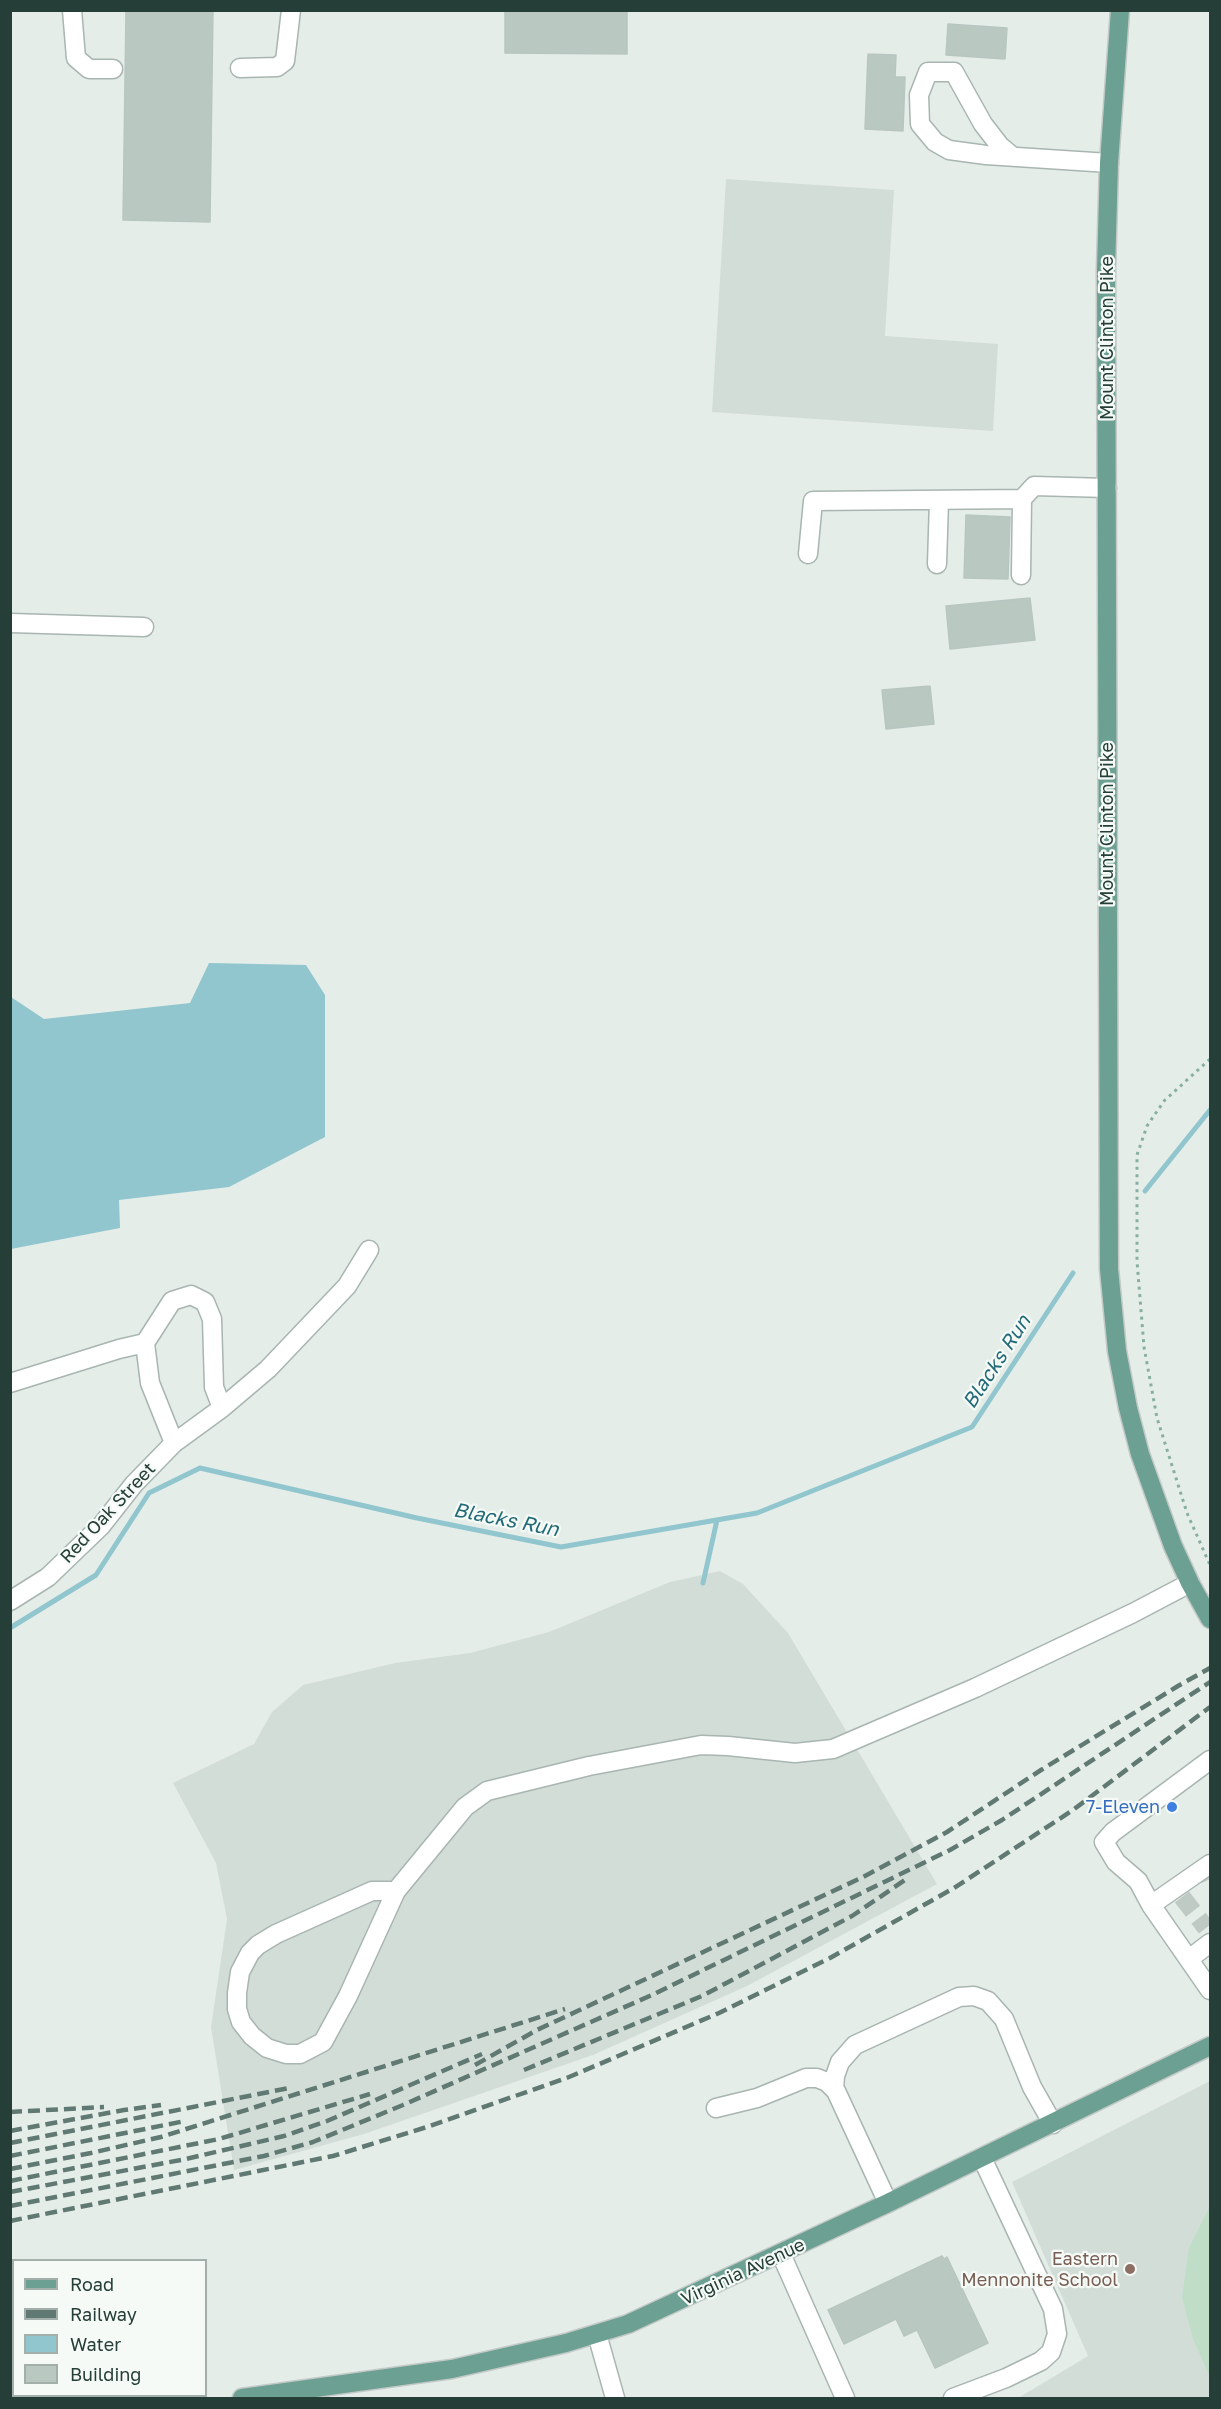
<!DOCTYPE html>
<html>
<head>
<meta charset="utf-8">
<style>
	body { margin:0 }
	#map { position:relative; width:1221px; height:2409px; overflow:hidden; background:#e5ede9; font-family:"Golos Text",sans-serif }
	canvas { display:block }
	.frame { position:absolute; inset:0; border:12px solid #253e37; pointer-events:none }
	.legend { position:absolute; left:12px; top:2259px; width:195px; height:138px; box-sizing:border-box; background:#f5faf7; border:2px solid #a2afaa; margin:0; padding:8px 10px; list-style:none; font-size:18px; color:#253e37 }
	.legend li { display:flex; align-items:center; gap:12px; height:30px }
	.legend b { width:30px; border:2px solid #a2afaa }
</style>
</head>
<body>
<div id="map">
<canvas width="1221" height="2409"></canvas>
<div class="frame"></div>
<ul class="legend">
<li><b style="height:8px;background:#6ca092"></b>Road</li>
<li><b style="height:8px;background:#607972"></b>Railway</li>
<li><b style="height:16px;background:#91c6ce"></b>Water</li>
<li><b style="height:16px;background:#bac8c2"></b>Building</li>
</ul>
</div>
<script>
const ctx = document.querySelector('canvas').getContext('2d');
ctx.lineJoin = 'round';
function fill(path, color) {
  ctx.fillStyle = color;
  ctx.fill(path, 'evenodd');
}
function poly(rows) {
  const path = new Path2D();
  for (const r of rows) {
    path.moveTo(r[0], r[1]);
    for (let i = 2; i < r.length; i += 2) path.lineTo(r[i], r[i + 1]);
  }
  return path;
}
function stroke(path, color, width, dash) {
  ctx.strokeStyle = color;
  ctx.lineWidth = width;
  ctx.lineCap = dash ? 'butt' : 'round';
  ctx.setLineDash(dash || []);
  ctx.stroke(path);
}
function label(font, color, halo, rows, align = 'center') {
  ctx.font = font + ' "Golos Text",sans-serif';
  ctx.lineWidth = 4.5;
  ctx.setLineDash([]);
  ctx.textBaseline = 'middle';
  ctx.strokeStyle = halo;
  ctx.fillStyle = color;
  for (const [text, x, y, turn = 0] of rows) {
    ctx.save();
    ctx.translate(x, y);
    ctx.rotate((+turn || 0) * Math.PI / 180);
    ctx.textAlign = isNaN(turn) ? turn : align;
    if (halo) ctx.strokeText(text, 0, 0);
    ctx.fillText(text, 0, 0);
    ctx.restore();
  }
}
const built = poly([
	[726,179,894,190,885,336,998,344,993,431,712,412],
	[720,1571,743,1584,788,1633,937,1884,747,1986,593,2055,364,2134,234,2170,211,2027,227,1919,216,1863,173,1783,254,1744,272,1712,303,1685,395,1663,470,1653,549,1632,670,1582],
	[1210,2081,1210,2398,1018,2398,1088,2356,1012,2182]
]);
const green = poly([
	[1210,2206,1210,2377,1193,2339,1182,2297,1189,2248]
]);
const water = poly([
	[209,963,306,965,325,995,325,1137,229,1187,119,1200,120,1228,11,1249,11,997,44,1019,190,1003]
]);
const stream = poly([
	[1145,1191,1210,1110],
	[703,1583,717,1520],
	[10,1628,96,1575,149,1493,200,1468,417,1518,561,1547,757,1513,972,1427,1073,1273]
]);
const building = poly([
	[126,10,213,10,210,222,123,220,126,10],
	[505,10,627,10,627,54,505,53,505,10],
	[948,24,1007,28,1005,59,946,55,948,24],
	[868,54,896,55,895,77,905,77,903,131,865,129,868,54],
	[966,515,1010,517,1008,579,964,578,966,515],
	[1030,598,1035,640,950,649,946,606,1030,598],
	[930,686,934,724,886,729,882,690,930,686],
	[942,2256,944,2259,947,2257,988,2343,935,2368,917,2330,904,2336,896,2319,844,2344,828,2310,942,2256]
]);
const minorTunnel = poly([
	[1209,1877,1210,1879],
	[1182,1897,1206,1928]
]);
const path = poly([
	[1210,1059,1164,1101,1147,1126,1137,1155,1137,1261,1144,1347,1157,1418,1187,1513,1210,1565]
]);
const minor = poly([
	[72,10,76,58,89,69,113,69],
	[240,68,277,67,285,61,291,10],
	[1012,156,1000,146,983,124,954,72,928,72,919,95,920,124,935,142,949,150,986,155,1109,163],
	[808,554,813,501,1022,499],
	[937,564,939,500],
	[1021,575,1022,499,1034,486,1107,488],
	[10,623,144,627],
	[10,1383,119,1349,145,1343,150,1383,174,1443],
	[222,1408,268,1369,347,1286,369,1250],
	[10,1601,48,1577,101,1526,134,1484,174,1443,222,1408,214,1387,212,1319,205,1302,191,1295,172,1301,145,1343],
	[1210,1864,1151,1905,1210,1990],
	[396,1891,372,1891,276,1934,258,1945,250,1953,240,1972,237,1993,237,2009,241,2022,252,2036,267,2048,286,2054,300,2054,323,2042,348,1996,396,1891,465,1807,487,1791,589,1766,701,1745,728,1746,795,1753,833,1749,975,1688,1133,1613,1190,1583],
	[1151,1905,1138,1881,1116,1862,1104,1842,1113,1832,1210,1760],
	[1189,1959,1210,1943],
	[834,2089,835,2076,840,2062,855,2045,959,1997,974,1996,988,2001,1004,2019,1032,2087,1053,2124],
	[716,2108,757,2098,806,2078,817,2078,827,2082,836,2091,888,2203],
	[781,2254,845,2398],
	[597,2334,615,2398],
	[953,2398,1006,2378,1041,2361,1051,2352,1057,2334,1053,2309,982,2158]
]);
const major = poly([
	[1120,10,1109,163,1106,270,1109,1269,1117,1351,1128,1408,1140,1454,1173,1546,1190,1583,1210,1619],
	[242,2398,452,2369,566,2343,628,2324,888,2203,1210,2046]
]);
const rail = poly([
	[475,2065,537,2030,863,1877,947,1832,1041,1770,1178,1686,1210,1668],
	[524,2070,702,1996,852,1916,905,1880],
	[10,2112,104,2107],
	[10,2131,124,2110,161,2105],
	[10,2143,289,2088],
	[10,2156,185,2121],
	[10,2169,91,2153,161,2137,565,2009],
	[10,2181,219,2139,370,2094],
	[10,2192,186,2159,284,2136,327,2121,482,2054],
	[10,2206,264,2156,313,2142,403,2105,652,1995,950,1850,1002,1820,1210,1682],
	[10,2221,333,2156,430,2126,569,2077,719,2013,830,1958,954,1888,1073,1810,1210,1707]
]);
const markers = [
	[1172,1807,6,"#3f7fe0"],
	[1130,2269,6,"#8d6e63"]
];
const streetNames = [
	["Mount Clinton Pike",1107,338,-90],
	["Mount Clinton Pike",1107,824,-90],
	["Red Oak Street",108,1513,-47],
	["Virginia Avenue",743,2272,-25]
];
const shopNames = [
	["7-Eleven",1160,1807]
];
const educationNames = [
	["Eastern",1118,2259],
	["Mennonite School",1118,2280]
];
const waterNames = [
	["Blacks Run",997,1362,-57],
	["Blacks Run",506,1520,11]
];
fill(built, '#d3ddd8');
fill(green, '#bfddc7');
fill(water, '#91c6ce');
stroke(stream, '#91c6ce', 5);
fill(building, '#bac8c2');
stroke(building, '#b7c6c0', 1.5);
stroke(minorTunnel, '#bfcac5', 18, [18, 9]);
stroke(minor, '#a8b5b0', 21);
stroke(major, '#c2c9c7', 21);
stroke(path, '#87afa2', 3, [3, 4.5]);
stroke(minor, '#fff', 18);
stroke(major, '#6ca092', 18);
stroke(rail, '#607972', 4.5, [12, 6]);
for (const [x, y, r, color] of markers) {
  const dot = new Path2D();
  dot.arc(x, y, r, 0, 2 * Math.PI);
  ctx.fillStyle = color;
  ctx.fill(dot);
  stroke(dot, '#f5faf7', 2);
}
label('18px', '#253e37', '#f5faf7', streetNames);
label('18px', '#366cbe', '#f5faf7', shopNames, 'right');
label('18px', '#785e54', '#f5faf7', educationNames, 'right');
label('italic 20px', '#226a77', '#f5faf7', waterNames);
</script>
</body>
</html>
